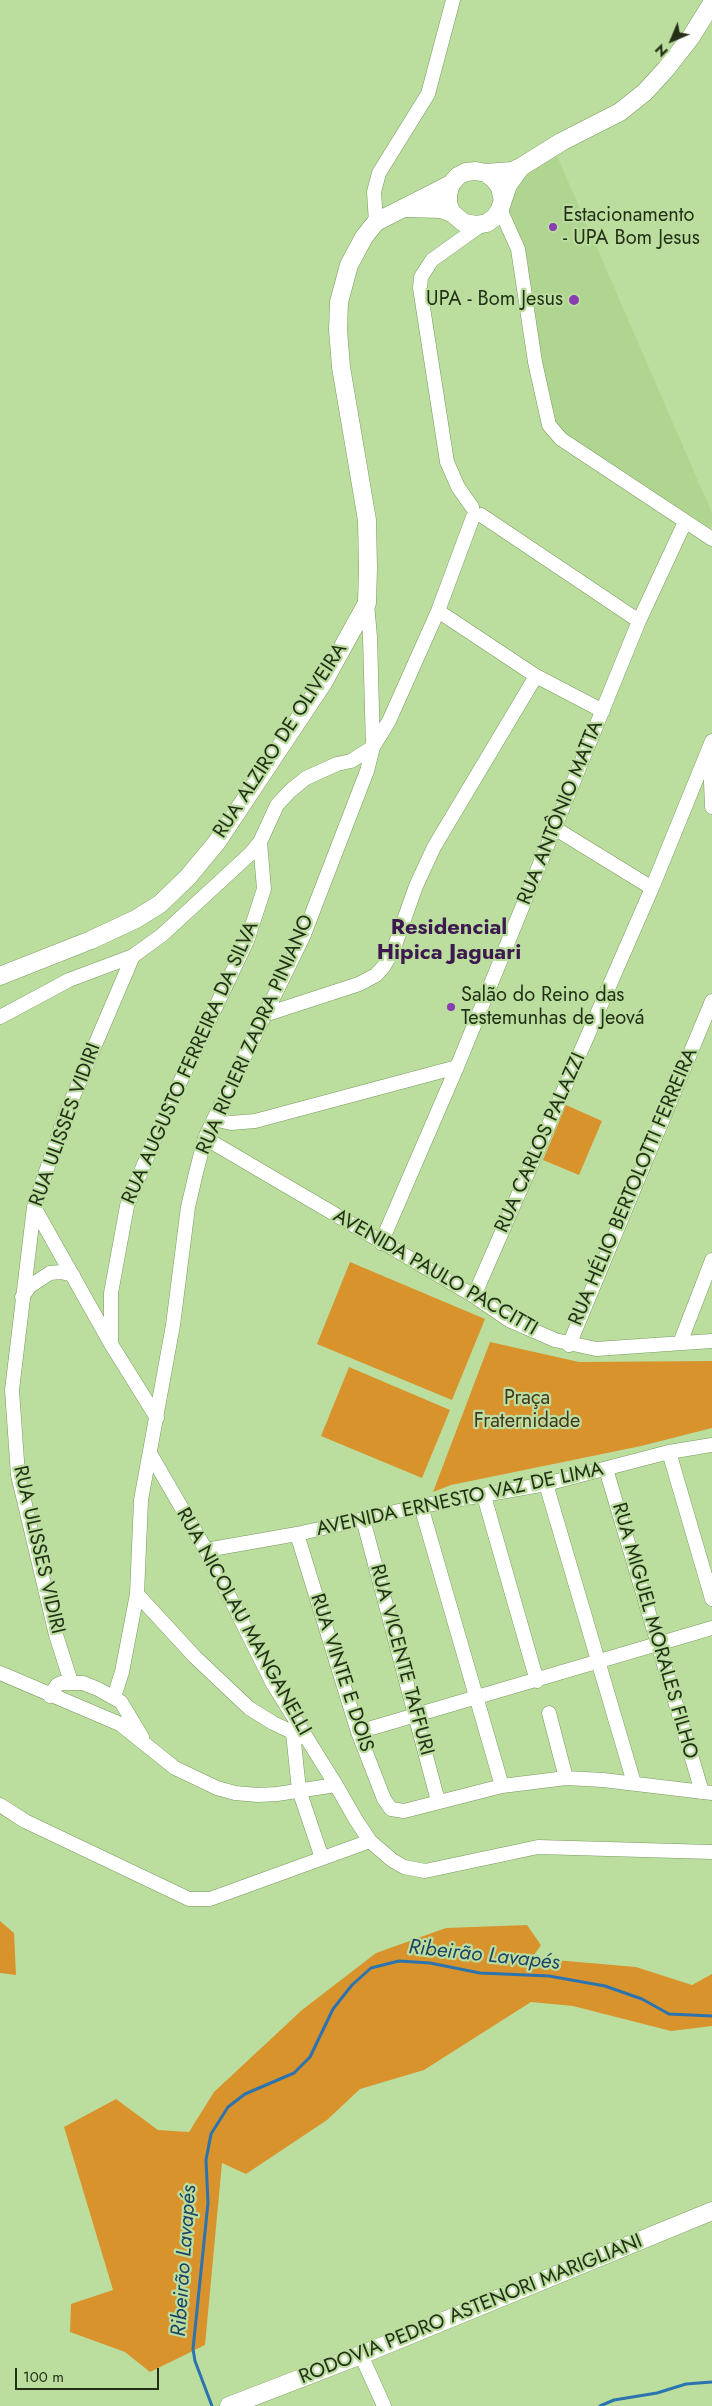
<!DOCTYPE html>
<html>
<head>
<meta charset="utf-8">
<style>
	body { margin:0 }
	#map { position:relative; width:712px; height:2406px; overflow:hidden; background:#bbde9f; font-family:Jost,sans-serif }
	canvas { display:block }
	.north { position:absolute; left:647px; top:15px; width:50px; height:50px; -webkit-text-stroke:4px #bbde9f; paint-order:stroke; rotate:225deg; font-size:14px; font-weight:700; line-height:20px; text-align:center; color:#233017 }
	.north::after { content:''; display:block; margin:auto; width:18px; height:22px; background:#233017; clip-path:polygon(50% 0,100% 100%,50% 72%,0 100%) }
	.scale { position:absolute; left:15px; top:2368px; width:144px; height:22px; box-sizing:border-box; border:2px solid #233017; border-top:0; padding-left:6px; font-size:15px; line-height:18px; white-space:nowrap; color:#233017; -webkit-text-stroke:4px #bbde9f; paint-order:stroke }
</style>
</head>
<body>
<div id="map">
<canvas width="712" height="2406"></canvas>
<div class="north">N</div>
<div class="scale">100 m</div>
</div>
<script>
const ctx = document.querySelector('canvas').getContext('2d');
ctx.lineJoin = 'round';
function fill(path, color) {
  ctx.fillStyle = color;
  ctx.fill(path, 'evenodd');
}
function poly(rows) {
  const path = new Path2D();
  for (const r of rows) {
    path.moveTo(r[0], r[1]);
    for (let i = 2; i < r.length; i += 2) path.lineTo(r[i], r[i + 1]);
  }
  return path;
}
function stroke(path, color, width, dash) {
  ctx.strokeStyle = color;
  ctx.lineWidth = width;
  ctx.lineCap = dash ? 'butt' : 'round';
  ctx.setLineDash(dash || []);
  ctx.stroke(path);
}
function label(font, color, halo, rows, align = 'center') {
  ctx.font = font + ' Jost,sans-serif';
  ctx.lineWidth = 4.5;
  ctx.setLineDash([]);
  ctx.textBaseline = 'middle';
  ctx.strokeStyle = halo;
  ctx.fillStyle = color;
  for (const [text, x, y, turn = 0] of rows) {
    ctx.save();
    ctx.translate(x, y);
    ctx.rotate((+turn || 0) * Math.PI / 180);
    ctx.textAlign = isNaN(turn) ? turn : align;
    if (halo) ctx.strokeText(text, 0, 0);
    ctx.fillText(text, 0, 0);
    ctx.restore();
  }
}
const built = poly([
	[557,156,712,513,712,525,709,532,565,436,555,427,506,220,509,186,538,164]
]);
const green = poly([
	[566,1105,602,1121,579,1175,543,1160],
	[350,1262,485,1319,452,1400,317,1344],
	[490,1342,579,1362,712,1361,712,1428,641,1446,451,1485,433,1492],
	[349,1367,450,1410,422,1478,321,1436],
	[0,1921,14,1933,16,1975,0,1973],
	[527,1925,541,1945,532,1958,636,1967,692,1985,712,1974,712,2026,671,2031,573,2006,531,2002,424,2070,360,2089,327,2120,246,2174,222,2163,205,2345,150,2372,125,2352,70,2332,71,2304,113,2290,64,2127,116,2099,158,2130,189,2132,214,2092,302,2010,376,1953,446,1928]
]);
const stream = poly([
	[212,2406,195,2361,193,2349,208,2203,206,2160,211,2134,228,2107,245,2094,294,2073,310,2057,333,2009,352,1985,371,1968,399,1961,430,1963,480,1973,549,1976,605,1986,642,1999,669,2014,712,2016],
	[600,2406,614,2400,657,2393,686,2384,712,2382]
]);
const minor = poly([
	[500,209,518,249,535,362,549,425,561,439,712,539],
	[376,222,374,192,379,173,428,94,453,0],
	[472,507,458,487,447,462,420,288,421,277,432,260,481,225],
	[481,515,639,621],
	[438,611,536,676,603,711],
	[710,756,712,807],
	[556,829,652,888],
	[267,1014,359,984,376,975,384,966,393,951,416,886,434,847,536,676],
	[0,1017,69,980,133,956,162,935,250,854,260,842,277,805,290,791,306,778,337,764,351,761,373,747,389,721,438,611,473,517],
	[214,1119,231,1123,255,1121,457,1067],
	[205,1138,474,1296,509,1320,555,1340,596,1349,712,1341],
	[34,1207,111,1344,157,1418],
	[381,1243,457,1067,639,621,685,522],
	[474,1296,652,888,712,741],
	[22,1297,30,1286,50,1273,61,1272,73,1275],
	[680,1343,712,1260],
	[111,1344,111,1293,127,1206,163,1118,247,941,264,889,260,842],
	[569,1345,712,1001],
	[669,1452,712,1599],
	[151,1455,206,1550,273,1684,336,1785,356,1820,370,1841,392,1860,404,1867,425,1871,538,1847,712,1852],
	[606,1469,702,1792],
	[546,1484,634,1783],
	[484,1496,537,1681],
	[421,1506,502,1786],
	[363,1519,438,1801],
	[297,1534,358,1732,384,1799,391,1809,404,1811,502,1786,566,1778,603,1780,712,1793],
	[206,1550,297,1534,421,1506,546,1484,669,1452,712,1445],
	[137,1594,195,1657,249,1708,273,1723,307,1739],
	[0,1673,120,1724,175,1768,217,1788,235,1793,258,1795,277,1794,336,1785],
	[71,1682,56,1635,18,1475,12,1390,34,1207,66,1113,133,956],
	[50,1696,57,1685,61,1683,83,1683,98,1689,121,1702,142,1737],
	[114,1697,122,1672,137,1594,141,1500,173,1325,188,1207,196,1173,205,1138,214,1119,303,937,367,771,373,747,370,637,367,603],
	[549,1713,566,1778],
	[358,1732,712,1628],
	[293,1733,299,1790,322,1858],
	[0,1805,25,1821,189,1899,210,1899,370,1841],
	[361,2355,384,2406]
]);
const major = poly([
	[486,173,512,171,521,167,561,142,620,112,645,92,666,69,691,37,712,3],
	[502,197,500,187,494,179,486,173,476,171,466,172,458,176,451,184,448,194,448,204,452,213,464,223,476,225,487,223,495,217,500,209,508,185,521,167],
	[407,208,441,209,452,213],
	[0,976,91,940,136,919,160,904,188,877,217,842,323,683,367,603,368,568,367,520,341,367,338,330,339,302,349,265,364,237,376,222,451,184],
	[229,2406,361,2355,712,2211]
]);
const markers = [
	[553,227,5,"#883eb0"],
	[574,300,6,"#883eb0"],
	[451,1007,5,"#883eb0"]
];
const poiNames = [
	["Estacionamento",563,216],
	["- UPA Bom Jesus",563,239],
	["UPA - Bom Jesus",563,300,"right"],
	["Salão do Reino das",461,996],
	["Testemunhas de Jeová",461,1019]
];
const streetNames = [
	["RUA ALZIRO DE OLIVEIRA",281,741,-57],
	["RUA ANTÔNIO MATTA",561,813,-68],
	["RUA RICIERI ZADRA PINIANO",256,1035,-66],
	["RUA AUGUSTO FERREIRA DA SILVA",191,1063,-66],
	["RUA ULISSES VIDIRI",66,1125,-70],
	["RUA CARLOS PALAZZI",541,1143,-66],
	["RUA HÉLIO BERTOLOTTI FERREIRA",634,1187,-67],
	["AVENIDA PAULO PACCITTI",435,1273,30],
	["AVENIDA ERNESTO VAZ DE LIMA",460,1500,-12],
	["RUA ULISSES VIDIRI",38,1550,77],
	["RUA NICOLAU MANGANELLI",243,1622,61],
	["RUA MIGUEL MORALES FILHO",654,1631,74],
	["RUA VICENTE TAFFURI",401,1660,75],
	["RUA VINTE E DOIS",341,1673,72],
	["RODOVIA PEDRO ASTENORI MARIGLIANI",471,2310,-22]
];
const parkNames = [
	["Praça",527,1399],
	["Fraternidade",527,1422]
];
const waterNames = [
	["Ribeirão Lavapés",484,1956,6],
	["Ribeirão Lavapés",185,2261,-86]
];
const quarterNames = [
	["Residencial",449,929],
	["Hipica Jaguari",449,954]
];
fill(built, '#afd590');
fill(green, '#d9932c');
stroke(stream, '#2c74af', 3);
stroke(minor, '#7a9a5e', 15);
stroke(major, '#7a9a5e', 19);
stroke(minor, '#fff', 14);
stroke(major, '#fff', 18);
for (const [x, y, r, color] of markers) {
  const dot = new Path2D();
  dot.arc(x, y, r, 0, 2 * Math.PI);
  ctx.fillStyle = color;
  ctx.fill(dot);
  stroke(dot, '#bbde9f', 2);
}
label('20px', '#233017', '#bbde9f', poiNames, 'left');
label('20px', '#233017', '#bbde9f', streetNames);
label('20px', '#443420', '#bbde9f', parkNames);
label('italic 21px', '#1d4268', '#bbde9f', waterNames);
label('bold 22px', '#3c194f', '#bbde9f', quarterNames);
</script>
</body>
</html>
